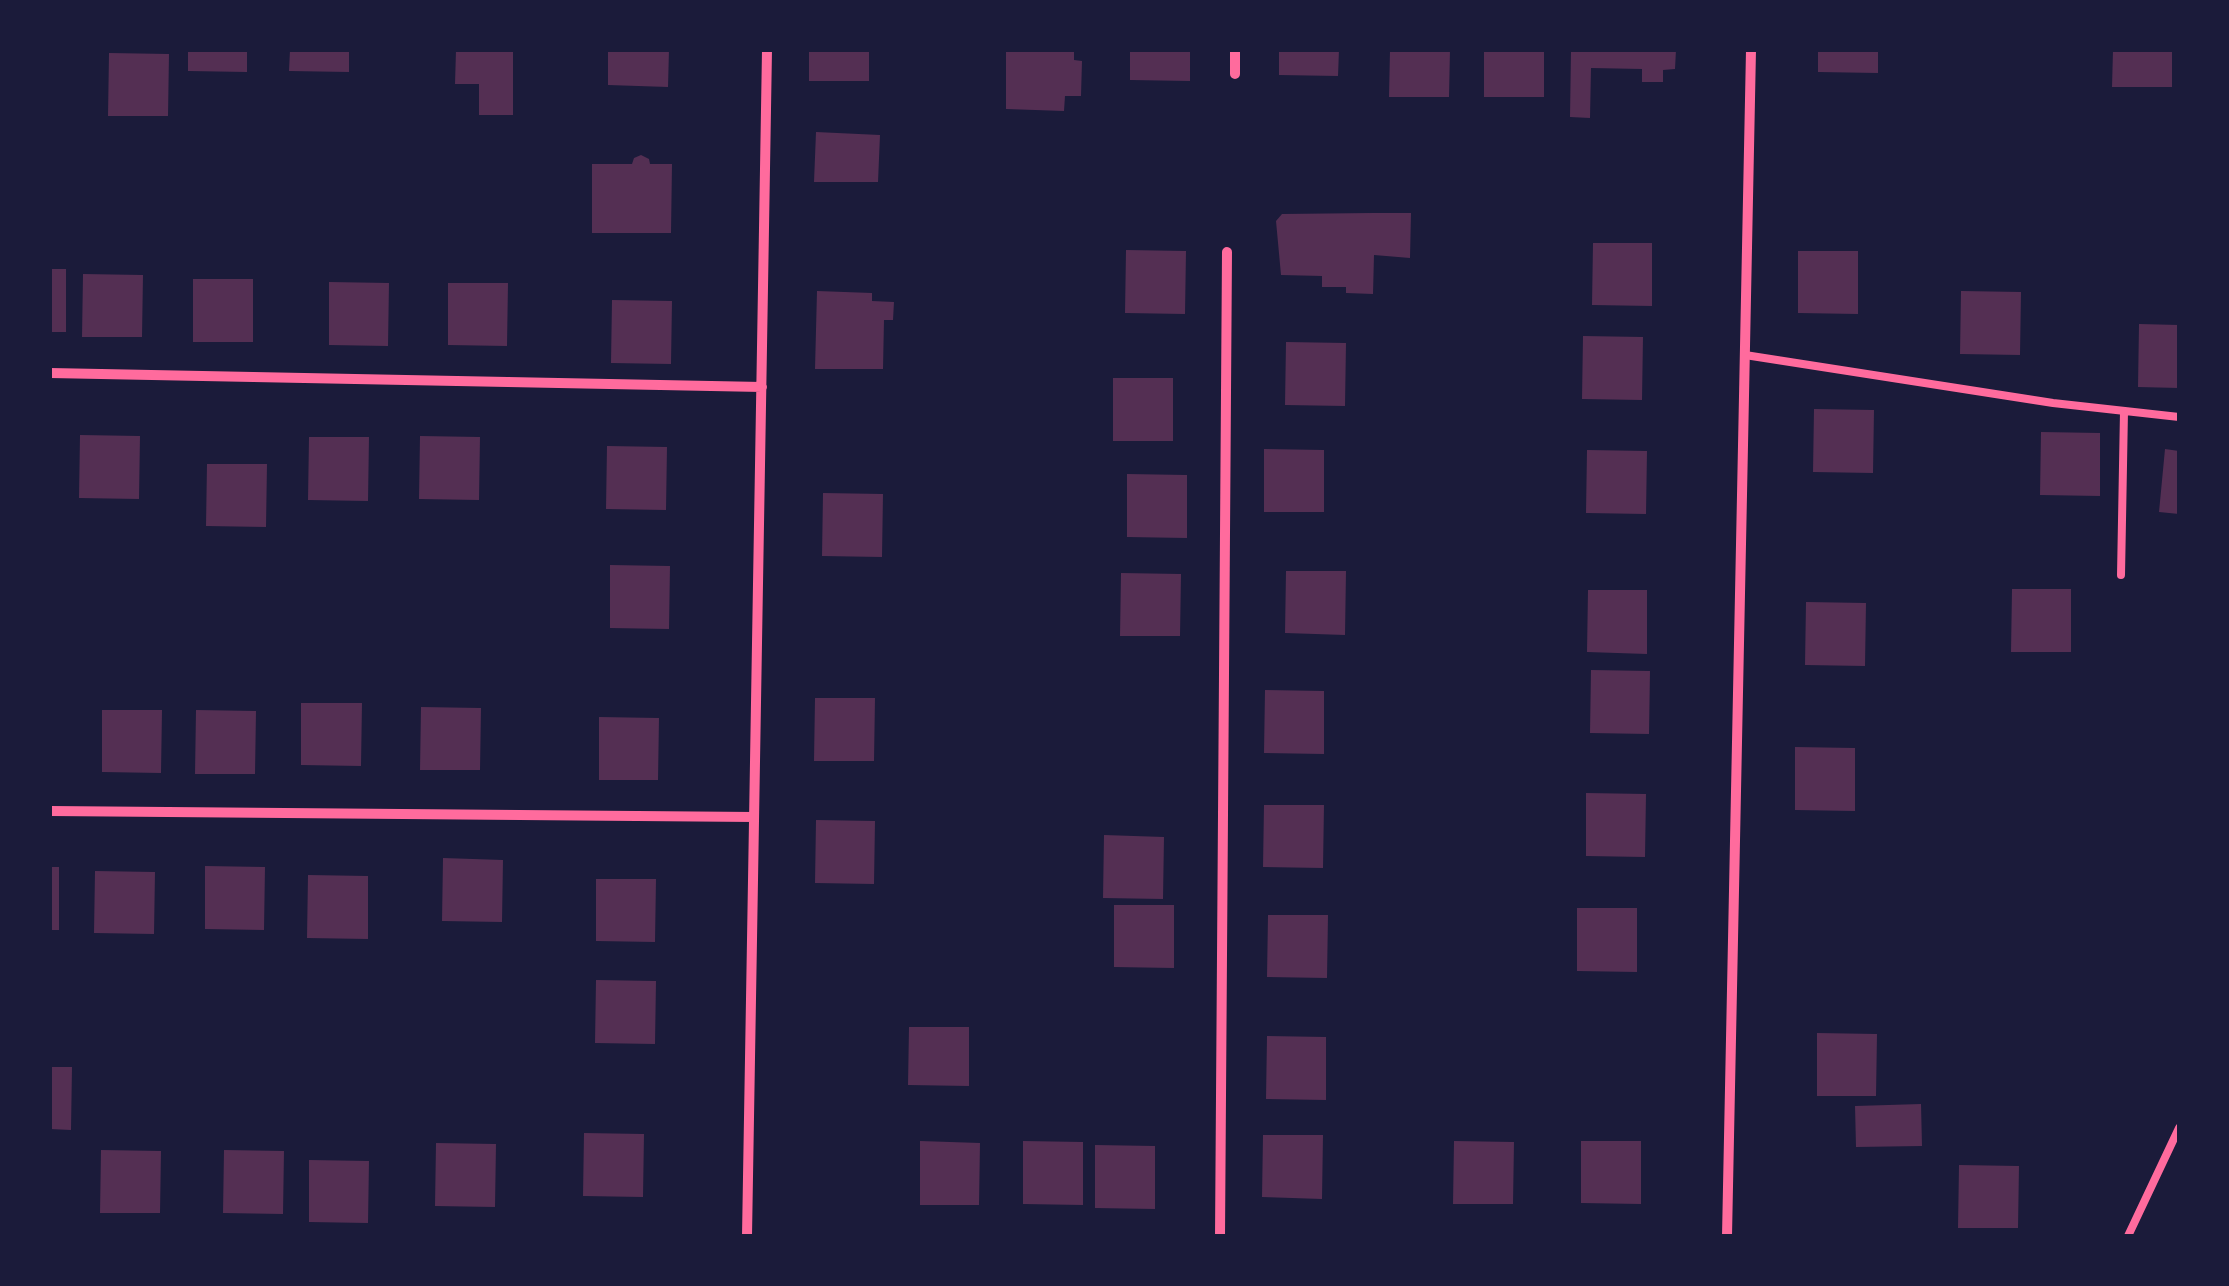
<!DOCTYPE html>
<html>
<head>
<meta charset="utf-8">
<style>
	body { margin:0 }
	#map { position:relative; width:2229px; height:1286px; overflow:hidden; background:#1b1b3a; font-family:"Open Sans",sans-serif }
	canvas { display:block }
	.frame { position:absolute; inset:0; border:52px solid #1b1b3a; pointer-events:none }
</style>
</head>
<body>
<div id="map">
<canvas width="2229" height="1286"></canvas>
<div class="frame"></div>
</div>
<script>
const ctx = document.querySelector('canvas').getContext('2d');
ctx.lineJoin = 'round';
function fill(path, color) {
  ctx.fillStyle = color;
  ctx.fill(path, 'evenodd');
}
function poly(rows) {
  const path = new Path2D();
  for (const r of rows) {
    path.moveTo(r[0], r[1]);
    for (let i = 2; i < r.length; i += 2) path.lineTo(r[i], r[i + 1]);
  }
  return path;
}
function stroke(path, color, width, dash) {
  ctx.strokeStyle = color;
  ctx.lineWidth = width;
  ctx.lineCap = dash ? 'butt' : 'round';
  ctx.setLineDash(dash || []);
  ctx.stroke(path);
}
const building = poly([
	[188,50,247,50,247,72,188,71],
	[290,50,349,50,349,72,289,71],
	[456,50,513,50,513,115,479,115,479,84,455,84],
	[608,50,669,50,668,87,608,85],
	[809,50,869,50,869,81,809,81],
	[1006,50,1074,50,1074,60,1082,61,1081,96,1065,96,1064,111,1006,109],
	[1130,50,1190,50,1190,81,1130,80],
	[1279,50,1339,50,1338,76,1279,75],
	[1390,50,1450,50,1449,97,1389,97],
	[1484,50,1544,50,1544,97,1484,97],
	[1571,50,1676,50,1675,69,1663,70,1663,82,1642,82,1642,69,1591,68,1590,118,1570,117],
	[1818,50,1878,50,1878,73,1818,72],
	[2113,50,2172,50,2172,87,2112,87],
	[109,53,169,54,168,116,108,116],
	[816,132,880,135,878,182,814,182],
	[641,155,649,159,650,164,672,164,671,233,592,233,592,164,632,164,634,158],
	[1372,213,1411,213,1410,258,1374,255,1373,294,1346,293,1346,287,1322,287,1322,276,1281,275,1276,221,1282,214],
	[1593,243,1652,243,1652,306,1592,305],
	[1126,250,1186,251,1185,314,1125,313],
	[1798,251,1858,251,1858,314,1798,313],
	[50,269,66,269,66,332,50,332],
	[83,274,143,275,142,337,82,337],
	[193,279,253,279,253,342,193,342],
	[329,282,389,283,388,346,329,345],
	[448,283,508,283,507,346,448,345],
	[817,291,872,293,872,301,894,302,893,320,884,320,883,369,815,369],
	[1961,291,2021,292,2020,355,1960,354],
	[612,300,672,301,671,364,611,363],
	[2139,324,2179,325,2179,388,2138,387],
	[1583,336,1643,337,1642,400,1582,399],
	[1286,342,1346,343,1345,406,1285,405],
	[1113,378,1173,378,1173,441,1113,441],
	[1814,409,1874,410,1873,473,1813,472],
	[2041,432,2100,433,2100,496,2040,495],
	[80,435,140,436,139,499,79,498],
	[420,436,480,437,479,500,419,499],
	[309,437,369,437,368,501,308,500],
	[607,446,667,447,666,510,606,509],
	[1264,449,1324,450,1324,512,1264,512],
	[2165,449,2179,451,2179,514,2159,512],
	[1587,450,1647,451,1646,514,1586,513],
	[207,464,267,464,266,527,206,526],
	[1127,474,1187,475,1187,538,1127,537],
	[823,493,883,494,882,557,822,556],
	[610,565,670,566,669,629,610,628],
	[1286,571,1346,571,1345,635,1285,633],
	[1121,573,1181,574,1180,636,1120,636],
	[2012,589,2071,589,2071,652,2011,652],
	[1588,590,1647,590,1647,654,1587,652],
	[1806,602,1866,603,1865,666,1805,665],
	[1591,670,1650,671,1649,734,1590,733],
	[1265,690,1324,691,1324,754,1264,753],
	[815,698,875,698,874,761,814,761],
	[301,703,362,703,361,766,301,765],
	[421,707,481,708,480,770,420,770],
	[102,710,162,710,161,773,102,772],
	[196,710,256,711,255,774,195,774],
	[599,717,659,718,658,780,599,780],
	[1795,747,1855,748,1855,811,1795,810],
	[1586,793,1646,794,1645,857,1586,856],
	[1264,805,1324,805,1323,868,1263,867],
	[816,820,875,821,874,884,815,883],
	[1104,835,1164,837,1163,899,1103,898],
	[443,858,503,860,502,922,442,921],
	[205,866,265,867,264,930,205,929],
	[50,867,59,867,59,930,50,930],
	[95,871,155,872,154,934,94,933],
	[308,875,368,876,368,939,307,938],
	[596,879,656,879,655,942,596,941],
	[1114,905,1174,905,1174,968,1114,967],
	[1577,908,1637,908,1637,972,1577,971],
	[1268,915,1328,915,1327,978,1267,977],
	[596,980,656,981,655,1044,595,1043],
	[909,1027,969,1027,969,1086,908,1085],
	[1817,1033,1877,1034,1876,1096,1817,1096],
	[1267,1036,1326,1037,1326,1100,1266,1099],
	[50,1067,72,1067,71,1130,50,1129],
	[1921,1104,1922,1146,1856,1147,1855,1106],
	[584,1133,644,1134,643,1197,583,1196],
	[1263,1135,1323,1135,1322,1199,1262,1197],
	[920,1141,980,1143,979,1205,920,1205],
	[1023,1141,1083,1142,1083,1205,1023,1204],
	[1454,1141,1514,1142,1513,1204,1453,1204],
	[1581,1141,1641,1141,1641,1204,1581,1203],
	[436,1143,496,1144,495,1207,435,1206],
	[1095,1145,1155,1146,1155,1209,1095,1208],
	[101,1150,161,1151,160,1213,100,1213],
	[224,1150,284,1151,283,1214,223,1213],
	[309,1160,369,1161,368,1223,309,1222],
	[1959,1165,2019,1166,2018,1228,1958,1228]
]);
const service = poly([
	[1745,355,2053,403,2179,417],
	[2121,575,2124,411],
	[2128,1236,2179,1128]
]);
const minor = poly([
	[1235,74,1235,50],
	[50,373,762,387],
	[50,811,754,817],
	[747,1236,767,50],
	[1220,1236,1227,252],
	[1727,1236,1751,50]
]);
fill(building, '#542f53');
stroke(service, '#ff6b9d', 8);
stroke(minor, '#ff6b9d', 10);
</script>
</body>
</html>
